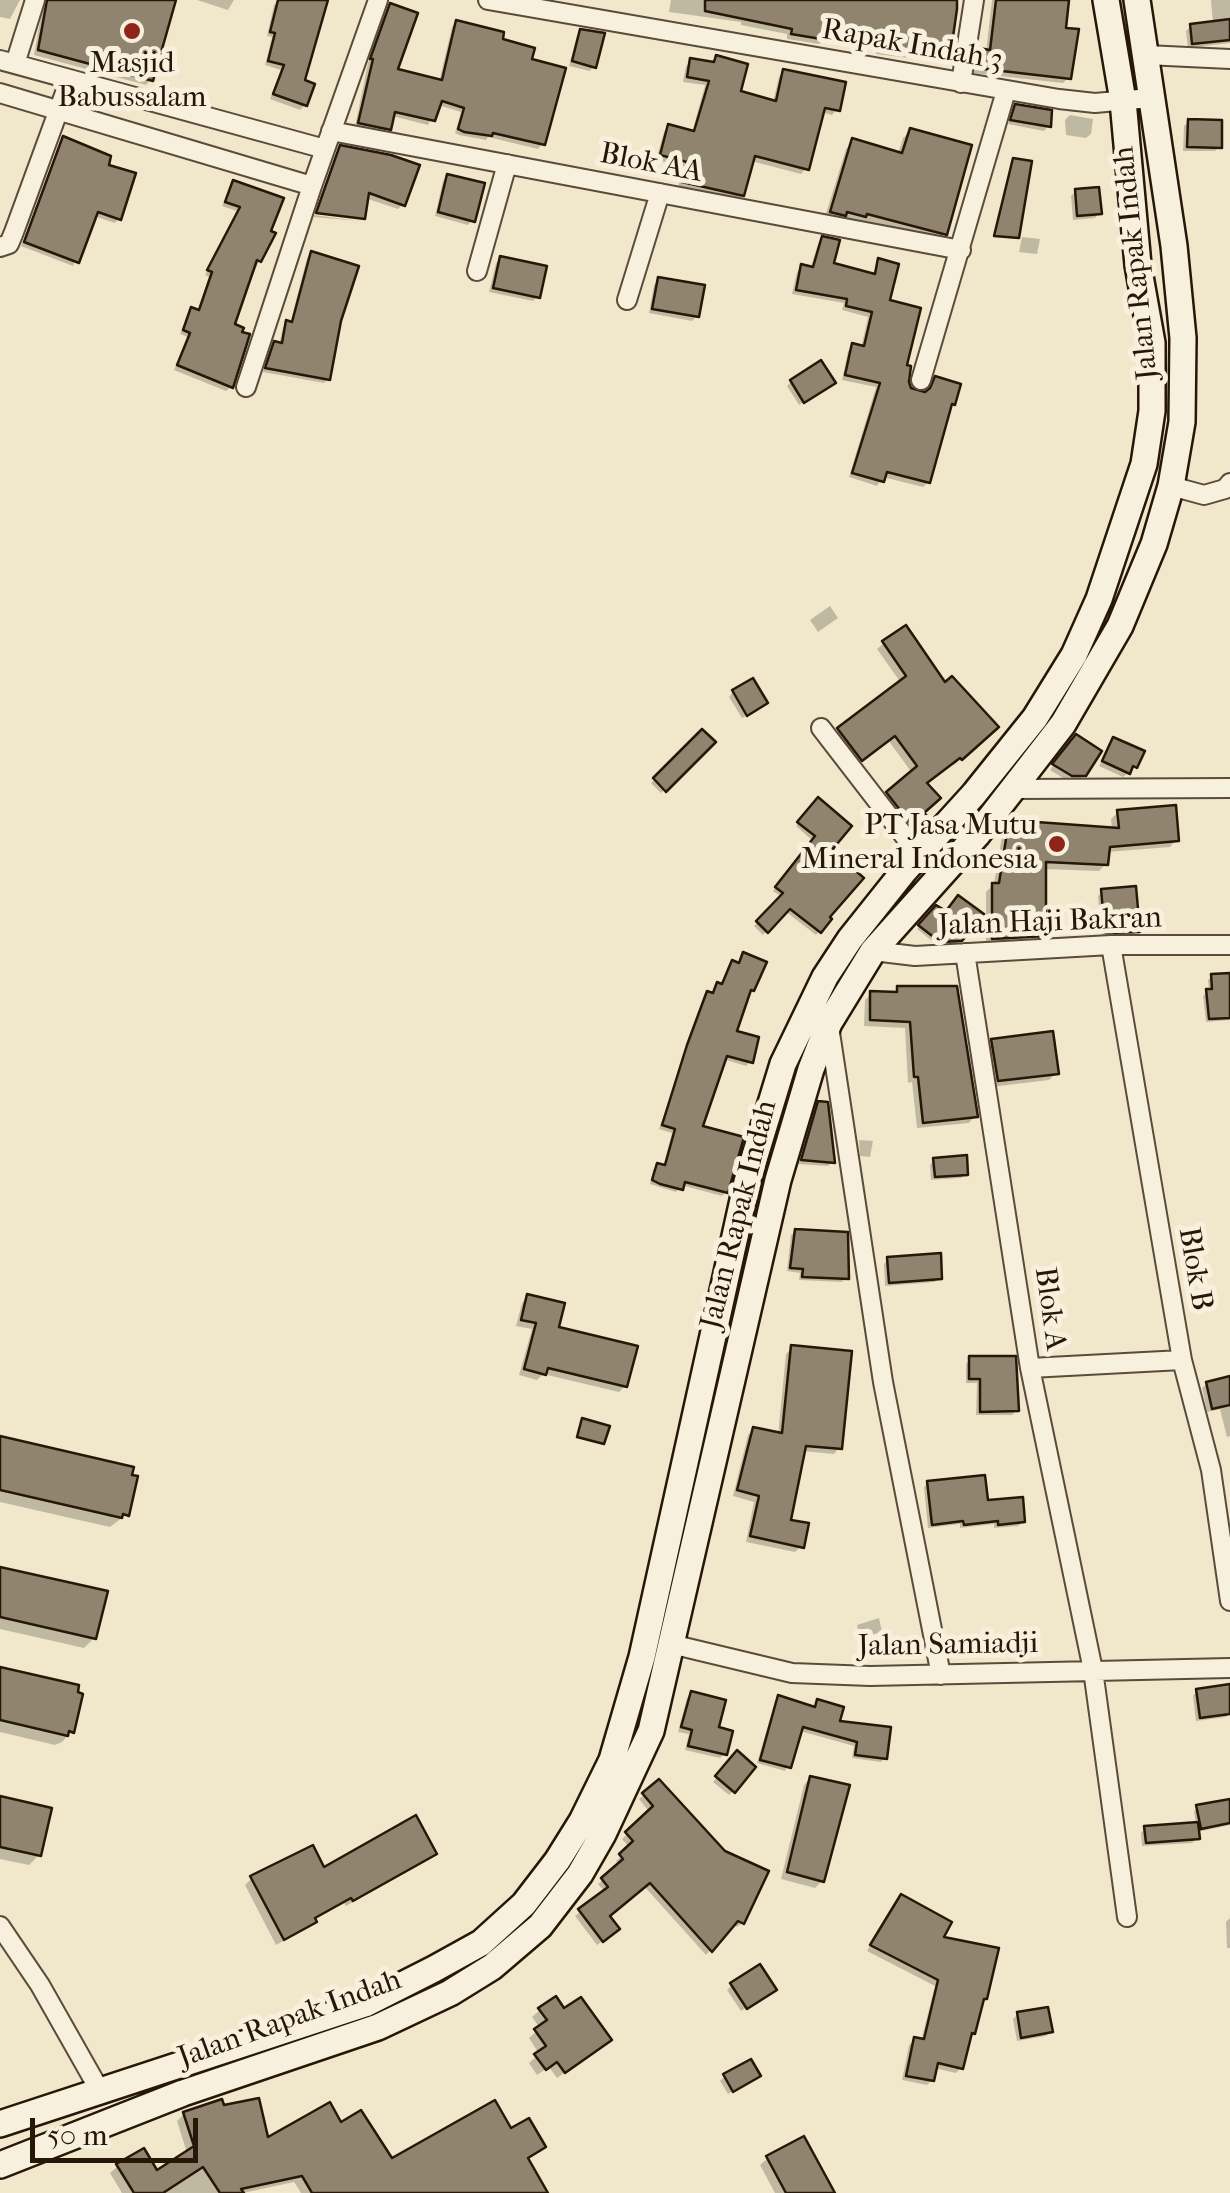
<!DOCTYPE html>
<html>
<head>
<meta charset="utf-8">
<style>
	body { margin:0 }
	#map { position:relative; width:1230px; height:2193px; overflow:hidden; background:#f1e8cb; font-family:"IM FELL French Canon",serif }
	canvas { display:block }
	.scale { position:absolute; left:30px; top:2118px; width:168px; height:45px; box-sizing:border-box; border:5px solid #271709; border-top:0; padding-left:12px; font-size:30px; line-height:35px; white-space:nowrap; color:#271709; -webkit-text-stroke:8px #f6f0dd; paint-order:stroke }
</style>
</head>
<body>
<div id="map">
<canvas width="1230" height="2193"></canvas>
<div class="scale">50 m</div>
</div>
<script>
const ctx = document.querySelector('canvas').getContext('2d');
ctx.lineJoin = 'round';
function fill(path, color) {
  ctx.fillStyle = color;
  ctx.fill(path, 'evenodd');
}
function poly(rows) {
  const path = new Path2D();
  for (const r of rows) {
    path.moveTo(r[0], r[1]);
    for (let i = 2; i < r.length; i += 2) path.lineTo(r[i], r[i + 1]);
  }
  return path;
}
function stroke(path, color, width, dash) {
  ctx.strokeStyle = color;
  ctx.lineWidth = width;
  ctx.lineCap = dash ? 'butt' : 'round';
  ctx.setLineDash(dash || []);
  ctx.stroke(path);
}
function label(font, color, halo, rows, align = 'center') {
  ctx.font = font + ' "IM FELL French Canon",serif';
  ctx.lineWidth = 10;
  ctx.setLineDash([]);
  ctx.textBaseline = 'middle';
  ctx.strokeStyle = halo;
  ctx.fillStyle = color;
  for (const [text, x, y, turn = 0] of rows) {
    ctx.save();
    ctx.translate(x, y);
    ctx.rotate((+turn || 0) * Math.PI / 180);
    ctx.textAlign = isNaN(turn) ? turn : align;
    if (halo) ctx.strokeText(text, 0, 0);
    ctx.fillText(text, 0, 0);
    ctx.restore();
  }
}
const shadow = poly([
	[0,0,20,0,10,19,0,17],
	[39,0,173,0,151,79,146,85,34,55,43,4],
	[197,0,234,0,228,10],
	[279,0,327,0,302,82,305,105,300,110,270,99,281,70,265,65,272,37,267,36,274,5],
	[671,0,954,0,948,56,942,62,876,54,877,49,825,39,819,44,787,39,787,34,741,25,741,22,669,12],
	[992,0,1066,0,1063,30,1068,78,1063,83,972,73,974,57,980,51,986,52],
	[1211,0,1230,0,1230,43,1188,48,1186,31,1191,26,1213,24],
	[391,6,395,71,439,82,452,27,456,23,500,41,529,61,542,144,538,149,488,137,486,140,459,135,455,133,461,112,438,105,428,125,392,116,384,133,355,127,368,63,386,11],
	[581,31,594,66,590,71,569,66,577,36],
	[716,58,738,93,773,102,779,77,784,72,837,109,832,115,821,112,806,168,801,174,751,161,742,195,737,200,678,187,684,167,656,160,664,132,669,127,692,133,705,85,683,82,686,66,691,61,710,64],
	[1016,107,1048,126,1044,131,1008,124],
	[1070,115,1093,119,1091,134,1086,138,1066,135,1065,120],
	[1189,121,1219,147,1215,151,1183,151,1184,126],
	[910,131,945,233,937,241,824,220,846,149,853,141,898,154,903,138],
	[63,139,105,167,119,218,115,223,94,216,73,266,21,246],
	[340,148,403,204,398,209,365,198,362,216,316,210,336,153],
	[448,176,472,220,468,225,435,216,443,181],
	[233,183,259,261,232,326,231,387,226,391,174,370,188,337,180,334,188,315,192,310,197,312,209,277,205,275,237,211,222,206],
	[1076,191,1099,213,1095,218,1073,220,1071,196],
	[314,215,360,221,314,217],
	[1022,237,1040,239,1037,254,1019,252],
	[823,239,831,265,872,275,879,261,910,390,927,393,936,379,953,404,948,409,928,482,923,487,883,477,877,486,849,477,876,387,842,380,848,351,853,346,861,348,868,317,842,310,844,303,792,294,797,272,802,267,810,269,818,244],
	[311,253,339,321,328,379,324,383,263,372,271,348,275,344,279,345,283,327,290,324,307,258],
	[500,259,537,297,533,301,489,292,496,263],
	[659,280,697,316,692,321,649,313,654,285],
	[791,382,828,387,799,405,787,386],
	[830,606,838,618,818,632,810,620],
	[884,643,945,686,995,727,954,765,952,762,924,784,921,813,924,816,907,832,882,800,912,773,888,740,855,765,832,736,901,683,877,649],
	[733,692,761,707,742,718,729,697],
	[702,732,712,742,661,793,651,783],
	[1114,740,1135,767,1123,777,1099,766],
	[1071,742,1084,775,1079,780,1066,780,1050,770],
	[818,800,829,850,826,918,829,920,816,935,785,911,763,935,754,926,782,897,773,891,813,841,796,826],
	[1118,812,1176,840,1170,847,1107,852,1106,864,1099,871,1044,869,1044,935,1037,942,986,945,986,892,994,884,1003,830,1010,823,1112,830,1111,819],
	[1103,891,1137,932,1133,936,1101,936,1098,896],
	[936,909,943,915,981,914,956,943,936,944,917,929],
	[743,957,752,990,733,1032,750,1062,746,1066,723,1059,700,1128,726,1192,722,1196,681,1185,676,1192,650,1184,653,1170,657,1166,663,1167,672,1133,659,1129,704,998,711,995,717,985,721,986,728,967,732,963,737,965],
	[1230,975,1230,1020,1206,1022,1203,996,1209,990,1208,980,1212,976],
	[898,989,975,1116,969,1123,917,1128,912,1082,908,1083,905,1028,864,1026,865,1000,871,994,893,994],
	[992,1041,1056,1073,1049,1080,991,1087,985,1049],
	[819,1104,832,1162,828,1166,798,1164,815,1109],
	[859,1140,873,1141,870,1157,860,1156],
	[935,1160,966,1174,961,1178,931,1180,930,1165],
	[796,1231,846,1278,842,1282,799,1280,800,1273,787,1271,791,1235],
	[888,1259,940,1278,935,1282,885,1286,884,1264],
	[528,1296,556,1329,625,1386,619,1392,543,1374,537,1380,519,1375,532,1329,516,1326,522,1303],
	[792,1348,839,1448,834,1454,802,1451,788,1522,801,1546,795,1552,746,1542,754,1502,733,1496,748,1435,753,1430,778,1435,786,1354],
	[970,1359,1017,1410,1012,1415,976,1415,977,1383,966,1383,966,1364],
	[1230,1379,1230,1436,1227,1437,1220,1409,1207,1412,1202,1388,1207,1384],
	[0,1441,129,1477,127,1514,110,1527,0,1502],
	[928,1483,986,1502,1023,1522,1018,1526,994,1528,994,1524,960,1528,960,1524,928,1528,924,1487],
	[0,1569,94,1638,84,1648,0,1629],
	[879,1618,882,1632,860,1638,857,1625],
	[0,1669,72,1731,62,1742,55,1745,0,1732],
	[1197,1691,1230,1713,1226,1717,1196,1721,1193,1696],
	[692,1694,716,1729,725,1754,720,1758,685,1750,689,1734,678,1732,687,1698],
	[778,1698,813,1709,818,1702,836,1724,885,1758,881,1762,852,1758,854,1746,800,1731,785,1771,757,1763,775,1701],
	[737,1754,733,1791,729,1795,713,1782],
	[810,1778,822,1881,815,1888,781,1879,804,1785],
	[659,1783,742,1923,737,1927,731,1925,706,1955,644,1886,607,1916,612,1934,597,1945,575,1916,605,1892,598,1884,620,1865,616,1861,630,1848,622,1839,650,1813,639,1799],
	[0,1799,39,1855,29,1865,0,1859],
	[1230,1801,1230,1825,1197,1832,1197,1838,1192,1843,1142,1846,1141,1833,1146,1828,1196,1825,1194,1811,1198,1807],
	[434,1854,346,1906,344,1903,313,1920,307,1928,276,1945,245,1885,252,1878],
	[896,1902,940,1938,985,1998,968,2038,961,2068,956,2073,934,2068,932,2080,927,2085,902,2080,909,2045,915,2040,921,2041,935,1986,867,1951],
	[1230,1918,1230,1948,1227,1948,1226,1922],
	[732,1985,769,1994,741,2011,727,1990],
	[540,2010,601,2047,557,2078,549,2067,537,2075,529,2063,539,2054,529,2038,540,2028,532,2017],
	[1018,2014,1050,2031,1046,2036,1017,2041,1013,2019],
	[725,2076,753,2080,728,2094,720,2081],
	[184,2114,267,2140,340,2126,391,2162,510,2131,543,2147,526,2159,543,2193,301,2193,294,2182,243,2193,122,2193,110,2173,118,2166,156,2173,187,2153,177,2121],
	[768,2158,832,2193,775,2193,760,2165]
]);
const building = poly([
	[47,0,176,0,153,81,38,50,47,0],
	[278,0,328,0,305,80,315,84,307,106,273,94,284,65,268,61,275,33,270,32,278,0],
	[705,0,957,0,957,9,950,58,881,49,881,44,828,34,827,40,791,34,792,29,705,11,705,0],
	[996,0,1069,0,1066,28,1079,29,1071,79,976,68,979,48,990,50,996,0],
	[390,3,418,13,398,69,442,80,456,20,504,32,503,39,535,48,532,59,566,68,545,145,493,133,492,136,464,132,458,129,464,108,442,101,435,121,395,112,391,130,358,123,373,59,370,59,390,3],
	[1230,19,1230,40,1192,44,1190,24,1230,19],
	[580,29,605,33,596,68,572,61,580,29],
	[716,55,748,64,741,91,776,101,783,69,846,82,840,111,825,108,809,170,755,156,744,196,682,182,687,162,660,155,668,124,694,131,709,81,687,77,690,58,714,62,716,55],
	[1015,104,1052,110,1051,127,1010,120,1015,104],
	[1188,119,1222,120,1222,148,1187,147,1188,119],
	[910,128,972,145,947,235,867,214,866,217,847,212,846,216,830,212,852,138,902,153,910,128],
	[63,136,111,156,109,165,136,173,121,220,98,212,79,263,24,242,63,136],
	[340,145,391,155,420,165,405,206,369,193,365,219,316,213,340,145],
	[1013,158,1032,161,1019,238,994,236,1013,158],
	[447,174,485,183,475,222,438,212,447,174],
	[233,180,284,198,271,231,276,233,261,262,257,260,235,324,244,328,242,332,250,334,233,388,177,365,190,333,183,330,191,307,199,310,212,272,207,270,240,207,225,202,233,180],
	[1099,187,1102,214,1077,216,1075,189,1099,187],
	[822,236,840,240,834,263,875,274,878,258,899,264,890,300,921,308,907,365,911,366,909,382,911,388,925,392,930,388,935,376,961,384,955,405,952,404,930,483,887,472,884,482,852,473,880,383,845,375,852,343,864,346,872,312,846,306,847,299,796,290,801,264,813,267,822,236],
	[311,251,359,266,341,321,330,380,265,368,274,341,282,343,286,320,292,322,311,251],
	[500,256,547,266,540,298,493,288,500,256],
	[658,277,705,285,699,317,652,309,658,277],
	[821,360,836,383,804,403,790,380,821,360],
	[906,625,945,682,952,676,999,727,962,760,960,758,927,783,941,798,924,813,927,816,914,828,886,792,917,766,895,736,862,761,837,728,906,676,882,641,906,625],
	[753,678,768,703,747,716,732,690,753,678],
	[702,729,716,742,666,792,653,778,702,729],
	[1076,734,1102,751,1086,776,1072,776,1052,764,1076,734],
	[1113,737,1145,751,1137,768,1133,766,1130,774,1102,761,1113,737],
	[818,797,852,826,832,850,864,878,830,917,832,919,821,933,790,909,768,933,756,921,783,893,775,887,815,836,797,822,818,797],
	[1176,805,1179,841,1110,847,1108,865,1046,862,1046,936,992,939,992,883,999,883,1009,820,1119,828,1117,810,1176,805],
	[1136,886,1140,932,1105,933,1101,889,1136,886],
	[958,895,984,914,962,941,940,942,918,925,936,905,946,911,958,895],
	[743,952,767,962,754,991,751,990,737,1031,759,1037,753,1063,727,1056,703,1126,744,1137,728,1193,685,1182,683,1190,660,1184,652,1180,657,1163,665,1165,675,1129,662,1125,687,1045,707,991,713,993,717,982,722,984,732,960,739,963,743,952],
	[1230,973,1230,1018,1209,1019,1206,989,1212,989,1211,974,1230,973],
	[897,986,957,986,978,1117,923,1123,918,1077,914,1077,910,1022,870,1020,870,991,897,992,897,986],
	[1053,1031,1059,1074,998,1081,991,1039,1053,1031],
	[818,1101,828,1102,835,1163,801,1160,818,1101],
	[967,1155,968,1175,935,1177,933,1158,967,1155],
	[795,1229,848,1232,849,1279,802,1277,803,1269,790,1268,795,1229],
	[941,1253,942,1279,889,1283,887,1257,941,1253],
	[527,1294,565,1303,559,1327,638,1346,627,1387,548,1368,546,1375,524,1369,536,1323,521,1320,527,1294],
	[791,1345,852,1351,842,1449,806,1446,791,1520,809,1523,804,1548,750,1536,759,1496,737,1490,753,1427,782,1433,791,1345],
	[969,1356,1016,1356,1019,1411,980,1412,980,1379,969,1379,969,1356],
	[1230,1376,1230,1405,1212,1409,1206,1382,1230,1376],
	[582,1418,610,1426,604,1444,577,1437,582,1418],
	[0,1436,134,1467,132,1475,138,1476,129,1516,123,1514,122,1518,0,1490,0,1436],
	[985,1475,988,1500,1023,1497,1025,1522,998,1525,998,1521,964,1525,963,1521,932,1525,927,1481,985,1475],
	[0,1567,108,1591,96,1639,0,1617,0,1567],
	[0,1667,79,1685,78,1692,83,1694,74,1733,69,1731,68,1736,0,1720,0,1667],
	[1230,1684,1230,1714,1200,1718,1196,1689,1230,1684],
	[691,1691,726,1700,719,1727,733,1731,727,1755,688,1746,692,1730,681,1727,691,1691],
	[778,1695,815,1707,817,1699,844,1707,840,1721,891,1727,887,1759,855,1755,857,1742,803,1727,791,1768,760,1760,778,1695],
	[737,1750,756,1767,735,1793,715,1776,737,1750],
	[810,1776,850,1785,824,1882,787,1872,810,1776],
	[659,1779,725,1851,769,1871,744,1924,738,1921,712,1952,650,1883,610,1916,620,1929,603,1942,578,1909,608,1887,601,1878,623,1859,619,1854,633,1841,625,1832,653,1806,642,1793,659,1779],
	[0,1796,52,1808,41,1856,0,1847,0,1796],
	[1230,1799,1230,1823,1201,1829,1196,1805,1230,1799],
	[416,1815,437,1854,353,1901,351,1898,315,1918,317,1922,284,1940,250,1876,313,1845,324,1867,416,1815],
	[1198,1822,1200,1839,1146,1843,1144,1826,1198,1822],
	[901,1894,952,1922,944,1937,999,1948,987,1999,984,1999,975,2034,972,2033,963,2069,938,2063,934,2081,906,2076,914,2037,924,2039,938,1980,870,1945,901,1894],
	[760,1964,777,1990,747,2009,730,1983,760,1964],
	[556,1996,564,2008,581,1997,612,2040,565,2073,557,2062,546,2070,534,2054,546,2046,534,2029,547,2020,538,2008,556,1996],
	[1048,2007,1053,2032,1021,2038,1017,2012,1048,2007],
	[751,2059,761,2076,733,2092,723,2074,751,2059],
	[259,2098,268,2137,330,2102,341,2122,361,2110,392,2158,495,2100,511,2128,529,2118,546,2147,528,2158,548,2193,312,2193,302,2176,241,2189,244,2193,220,2193,203,2167,163,2193,134,2193,116,2164,144,2148,157,2170,194,2146,183,2112,222,2099,224,2105,259,2098],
	[804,2136,835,2193,786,2193,766,2156,804,2136]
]);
const minor = poly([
	[488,0,1059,99,1095,103,1150,98],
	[1146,55,1230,59],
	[0,60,325,149],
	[15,64,35,0],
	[961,83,974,0],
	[0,93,312,186,378,0],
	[331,131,961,250],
	[0,247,9,244,14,232,70,79],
	[477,271,507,164],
	[627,300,660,193],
	[921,380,1006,91],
	[246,387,312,186],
	[1171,486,1204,495,1225,489,1230,483],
	[821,728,919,855],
	[1014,789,1230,788],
	[1111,945,1182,1360,1211,1470,1230,1601],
	[873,951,915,956,1111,945,1230,945],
	[965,953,1030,1368,1093,1670,1127,1917],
	[829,1026,883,1382,941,1675],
	[1030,1368,1182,1360],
	[671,1644,792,1673,870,1676,1230,1668],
	[0,1926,40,1985,100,2091]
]);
const secondary = poly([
	[0,2124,365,2004,434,1969,481,1943,524,1904,557,1861,582,1821,612,1760,642,1657,747,1182,783,1064,825,977,850,939,905,870,974,794,1035,718,1074,655,1099,599,1144,464,1152,411,1152,343,1138,265,1123,101,1106,0],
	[0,2165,183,2093,378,2027,450,1993,492,1967,540,1926,580,1874,603,1834,651,1731,778,1180,811,1069,829,1023,873,951,977,835,1063,724,1120,626,1154,544,1171,486,1182,422,1183,338,1174,246,1137,0]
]);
const markers = [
	[132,31,10,"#8f2418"],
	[1057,844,10,"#8f2418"]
];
const streetNames = [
	["Rapak Indah 3",912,46,10],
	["Blok AA",651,164,11],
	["Jalan Rapak Indah",1137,263,-96],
	["Jalan Haji Bakran",1050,923,-2],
	["Jalan Rapak Indah",740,1215,-76],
	["Blok B",1194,1269,80],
	["Blok A",1049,1309,82],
	["Jalan Samiadji",948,1646,-1],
	["Jalan Rapak Indah",290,2020,-20]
];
const poiNames = [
	["Masjid",132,65],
	["Babussalam",132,99],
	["PT Jasa Mutu",1037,827,"right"],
	["Mineral Indonesia",1037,861,"right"]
];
fill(shadow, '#0003');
fill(building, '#90846e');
stroke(building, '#271709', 2.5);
stroke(minor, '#5a4b3a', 22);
stroke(secondary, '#271709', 30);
stroke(minor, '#f6f0dd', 18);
stroke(secondary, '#f6f0dd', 25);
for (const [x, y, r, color] of markers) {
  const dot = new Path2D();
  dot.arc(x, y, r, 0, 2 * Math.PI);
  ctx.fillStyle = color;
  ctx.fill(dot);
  stroke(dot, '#f6f0dd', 4);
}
label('30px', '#271709', '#f6f0dd', streetNames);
label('30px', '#271709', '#f6f0dd', poiNames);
</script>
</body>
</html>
